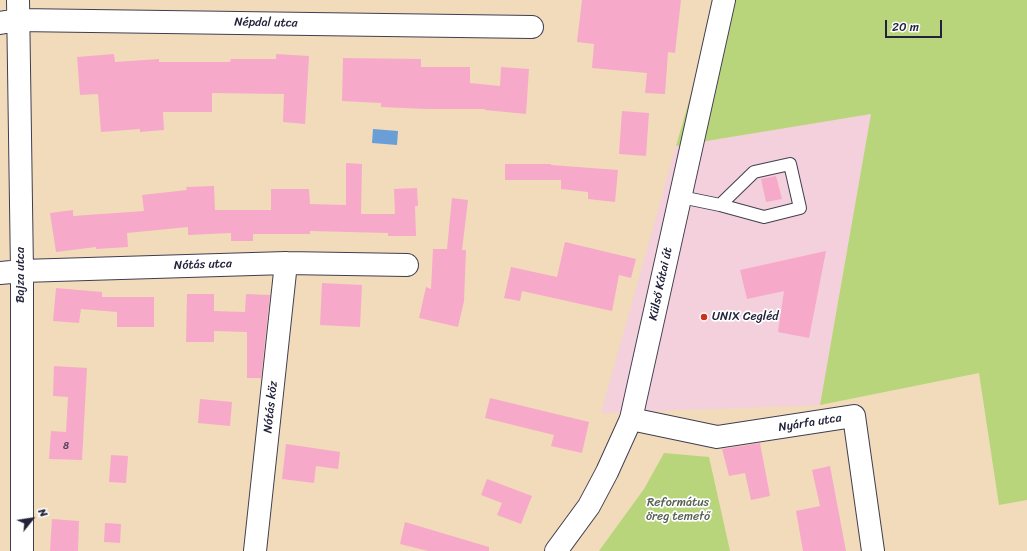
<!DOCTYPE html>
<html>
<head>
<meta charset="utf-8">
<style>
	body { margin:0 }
	#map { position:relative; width:1027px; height:551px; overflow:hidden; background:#f1dbbb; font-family:Sriracha,sans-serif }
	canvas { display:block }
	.north { position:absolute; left:12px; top:499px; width:40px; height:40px; -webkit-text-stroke:3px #fff; paint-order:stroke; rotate:60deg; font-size:11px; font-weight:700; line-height:16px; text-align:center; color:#22223b }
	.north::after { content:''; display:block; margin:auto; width:14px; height:18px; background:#22223b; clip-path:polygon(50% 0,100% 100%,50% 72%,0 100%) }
	.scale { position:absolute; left:885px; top:20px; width:57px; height:18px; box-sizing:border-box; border:2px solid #22223b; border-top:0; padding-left:5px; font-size:12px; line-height:14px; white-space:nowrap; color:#22223b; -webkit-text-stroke:3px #fff; paint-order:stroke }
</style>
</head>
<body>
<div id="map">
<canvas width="1027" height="551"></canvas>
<div class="north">N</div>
<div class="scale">20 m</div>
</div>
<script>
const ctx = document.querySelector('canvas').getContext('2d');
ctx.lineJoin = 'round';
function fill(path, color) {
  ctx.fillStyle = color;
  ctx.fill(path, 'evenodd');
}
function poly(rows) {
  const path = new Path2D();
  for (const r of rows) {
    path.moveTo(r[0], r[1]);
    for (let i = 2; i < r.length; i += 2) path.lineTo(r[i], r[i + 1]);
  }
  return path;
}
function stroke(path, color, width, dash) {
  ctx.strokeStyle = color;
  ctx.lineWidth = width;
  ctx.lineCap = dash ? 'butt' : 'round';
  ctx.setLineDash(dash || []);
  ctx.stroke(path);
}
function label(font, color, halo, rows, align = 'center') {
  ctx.font = font + ' Sriracha,sans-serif';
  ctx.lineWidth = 3.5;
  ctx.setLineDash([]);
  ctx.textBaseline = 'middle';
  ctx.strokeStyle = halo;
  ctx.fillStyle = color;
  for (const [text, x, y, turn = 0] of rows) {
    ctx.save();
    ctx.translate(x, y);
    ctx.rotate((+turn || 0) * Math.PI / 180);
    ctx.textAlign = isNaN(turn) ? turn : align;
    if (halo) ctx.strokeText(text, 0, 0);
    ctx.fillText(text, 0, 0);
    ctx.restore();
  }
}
const built = poly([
	[871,114,820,405,601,413,676,146]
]);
const green = poly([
	[718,0,1027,0,1027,500,999,505,979,373,820,405,871,114,676,146],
	[664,453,709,457,730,551,599,551,644,489]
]);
const water = poly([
	[373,129,398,131,397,145,372,143]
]);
const building = poly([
	[582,0,681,0,675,53,668,52,665,94,645,93,647,73,592,68,594,44,577,42],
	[114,54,115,62,159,59,159,62,230,62,231,59,276,59,276,54,309,56,305,124,283,122,284,94,212,93,212,112,163,112,164,130,140,132,140,129,101,132,98,94,80,95,77,57],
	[343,58,421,59,421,67,470,67,470,83,500,86,501,67,529,69,526,114,485,110,485,109,427,109,381,107,381,103,342,101],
	[622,111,649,113,646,156,619,154],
	[346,163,362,164,361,214,395,214,394,189,417,188,418,206,415,206,416,236,388,236,388,233,310,231,310,234,253,234,253,241,231,241,231,233,188,235,188,227,127,233,128,247,96,249,96,247,56,252,50,213,73,210,73,216,144,211,142,195,187,190,186,187,214,186,215,210,271,210,271,189,309,189,310,204,346,205],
	[505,164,551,164,551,165,618,170,615,202,588,199,588,192,561,189,561,180,505,180],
	[776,176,782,199,766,202,761,179],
	[452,198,468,200,462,250,466,250,464,301,458,327,419,318,426,287,431,289,433,249,447,249],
	[565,242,636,259,631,278,619,275,612,311,522,291,520,301,504,298,511,267,557,277],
	[826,251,809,338,778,332,784,291,747,299,740,270],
	[322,283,362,285,360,327,320,325],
	[56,288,102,292,102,297,154,297,154,327,117,327,117,312,81,309,79,323,53,321],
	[187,294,214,294,214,311,245,312,246,294,270,295,261,378,247,378,247,332,214,331,214,342,186,342],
	[54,366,87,368,82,460,49,459,51,431,66,432,68,397,53,396],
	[490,398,589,422,582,453,551,446,554,435,485,418],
	[200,399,232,402,230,426,198,423],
	[760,443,770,496,751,500,745,473,729,476,722,449],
	[286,444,340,452,338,469,316,466,314,483,282,479],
	[111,455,128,456,126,483,109,482],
	[830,466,846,551,803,551,796,511,820,506,812,470],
	[487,479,532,496,521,524,497,515,502,503,481,495],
	[52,519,79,521,78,551,50,551],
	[405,522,489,547,489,551,428,551,400,544],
	[105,523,121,524,120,543,104,542]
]);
const lane = poly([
	[681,197,720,205,764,217,800,208,790,164,754,172,720,205]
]);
const street = poly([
	[18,0,22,271,22,551],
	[0,23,18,20,532,27],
	[0,273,22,271,286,263,407,265],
	[631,419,717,437,854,416,873,551],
	[255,551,286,263]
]);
const secondary = poly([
	[556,551,589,506,607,472,631,419,724,0]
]);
const markers = [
	[704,317,4,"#c8321e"]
];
const numberNames = [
	["8",66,446]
];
const streetNames = [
	["Népdal utca",266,23,1],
	["Nótás utca",203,265,-2],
	["Bajza utca",21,275,-90],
	["Külső Kátai út",661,284,-78],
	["Nótás köz",271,407,-84],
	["Nyárfa utca",810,423,-9]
];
const poiNames = [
	["UNIX Cegléd",712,317]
];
const parkNames = [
	["Református",678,503],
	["öreg temető",678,517]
];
fill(built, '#f4cfdc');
fill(green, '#b8d57b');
fill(water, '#699fd6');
fill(building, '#f7a9ca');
stroke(lane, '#413e4e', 14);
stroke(street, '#413e4e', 24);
stroke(secondary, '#413e4e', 24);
stroke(lane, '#fff', 12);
stroke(street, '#fff', 22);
stroke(secondary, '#fff', 22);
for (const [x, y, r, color] of markers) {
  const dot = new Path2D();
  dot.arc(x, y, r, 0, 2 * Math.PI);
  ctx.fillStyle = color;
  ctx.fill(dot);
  stroke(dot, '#fff', 1.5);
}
label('10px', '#57445f', null, numberNames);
label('12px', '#22223b', '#fff', streetNames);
label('12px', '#22223b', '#fff', poiNames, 'left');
label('12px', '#566151', '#fff', parkNames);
</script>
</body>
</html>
